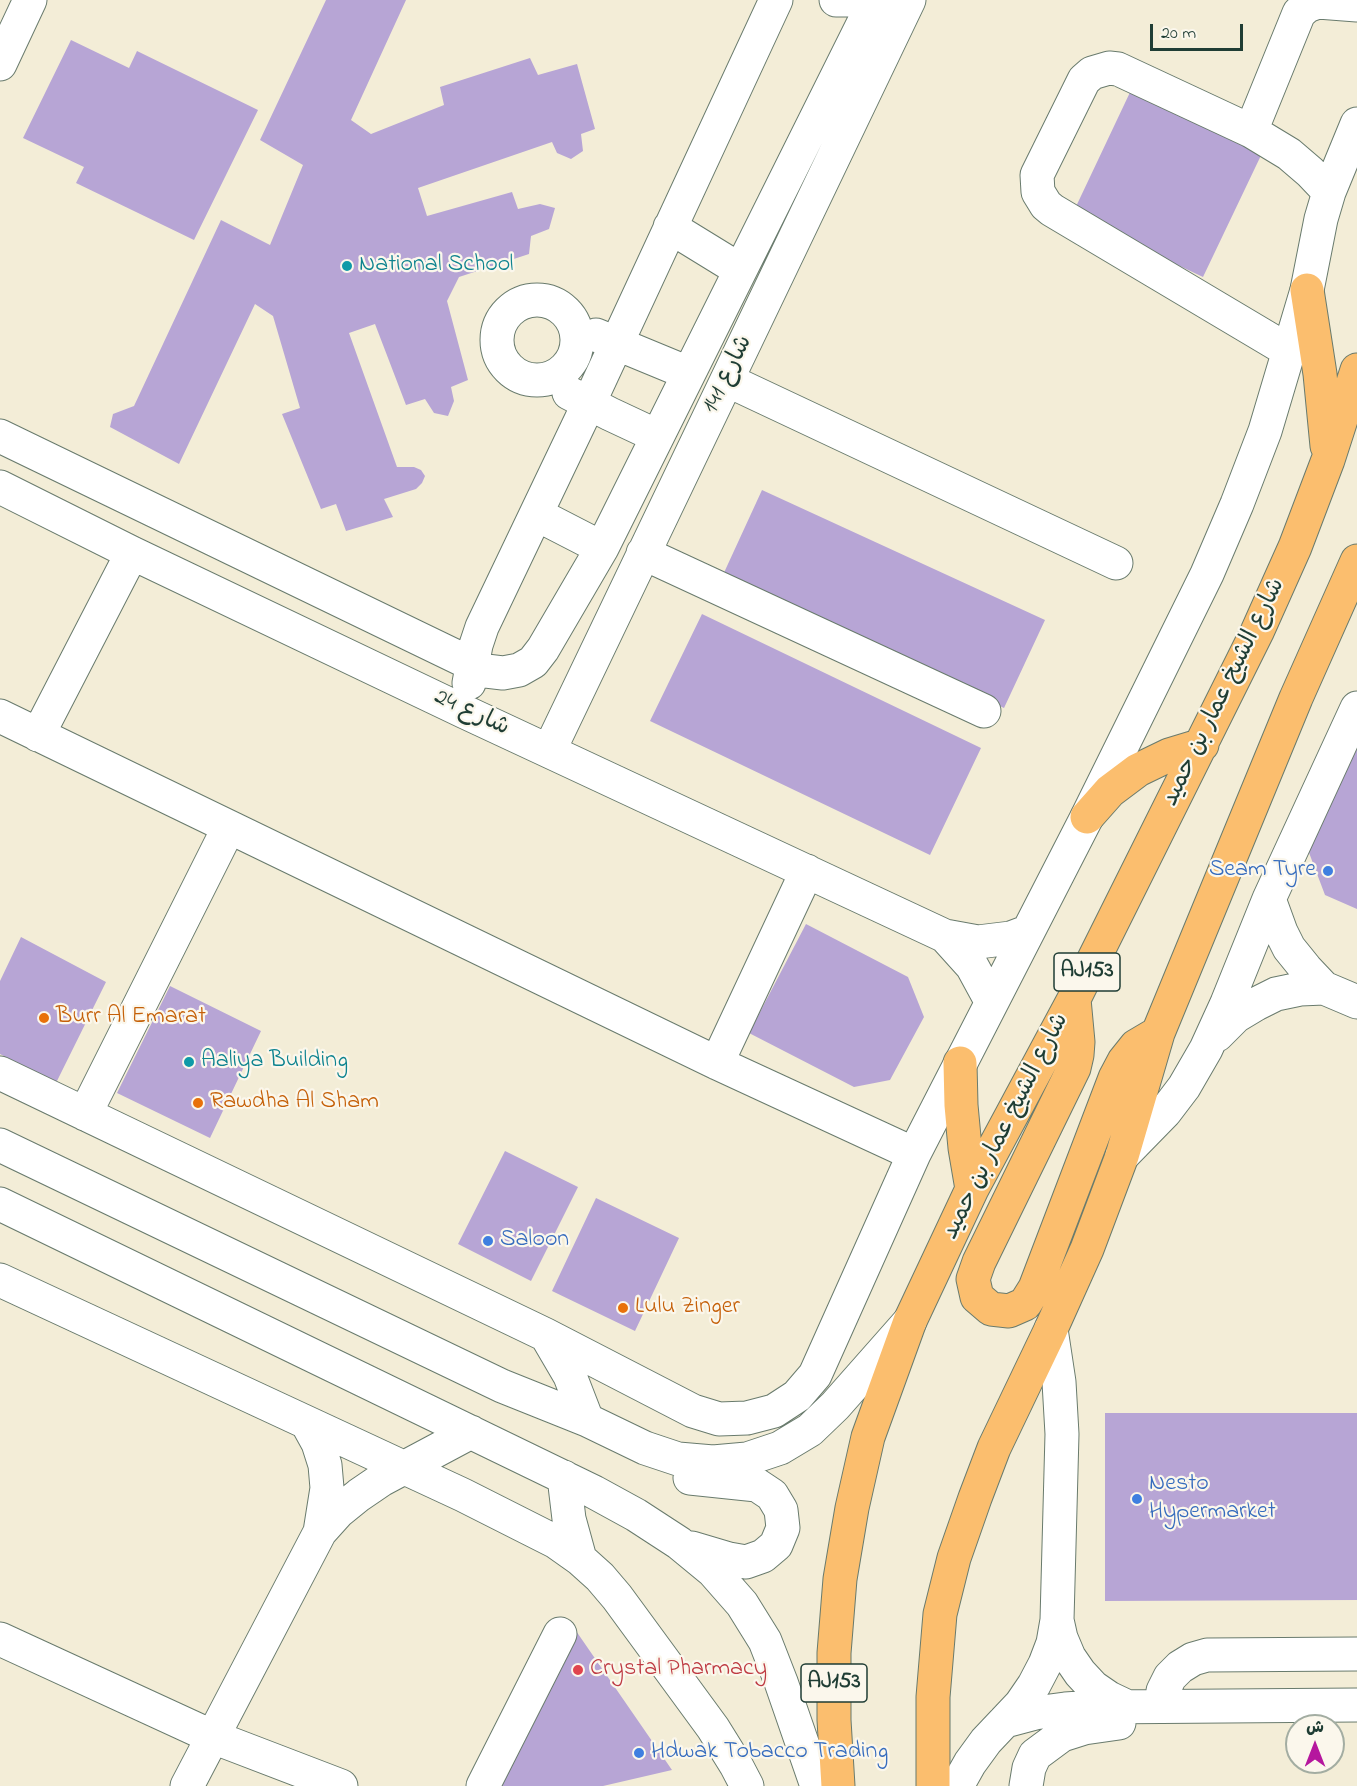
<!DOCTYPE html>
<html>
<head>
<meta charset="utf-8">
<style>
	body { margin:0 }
	#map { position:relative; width:1357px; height:1786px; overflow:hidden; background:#f3edd7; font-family:"Indie Flower","Playpen Sans Arabic",sans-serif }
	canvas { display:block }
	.north { position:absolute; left:1285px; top:1714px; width:60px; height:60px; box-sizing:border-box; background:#fbf7ec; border:2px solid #a3ada2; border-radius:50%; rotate:0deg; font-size:16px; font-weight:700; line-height:24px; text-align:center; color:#1f3d34 }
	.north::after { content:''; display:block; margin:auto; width:21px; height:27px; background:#b5179e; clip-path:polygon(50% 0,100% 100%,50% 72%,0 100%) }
	.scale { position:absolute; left:1150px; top:24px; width:93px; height:27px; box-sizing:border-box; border:3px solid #1f3d34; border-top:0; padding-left:8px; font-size:18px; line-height:21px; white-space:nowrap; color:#1f3d34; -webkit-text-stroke:4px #fbf7ec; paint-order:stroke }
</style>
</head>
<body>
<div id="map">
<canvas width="1357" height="1786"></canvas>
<div class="north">ش</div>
<div class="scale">20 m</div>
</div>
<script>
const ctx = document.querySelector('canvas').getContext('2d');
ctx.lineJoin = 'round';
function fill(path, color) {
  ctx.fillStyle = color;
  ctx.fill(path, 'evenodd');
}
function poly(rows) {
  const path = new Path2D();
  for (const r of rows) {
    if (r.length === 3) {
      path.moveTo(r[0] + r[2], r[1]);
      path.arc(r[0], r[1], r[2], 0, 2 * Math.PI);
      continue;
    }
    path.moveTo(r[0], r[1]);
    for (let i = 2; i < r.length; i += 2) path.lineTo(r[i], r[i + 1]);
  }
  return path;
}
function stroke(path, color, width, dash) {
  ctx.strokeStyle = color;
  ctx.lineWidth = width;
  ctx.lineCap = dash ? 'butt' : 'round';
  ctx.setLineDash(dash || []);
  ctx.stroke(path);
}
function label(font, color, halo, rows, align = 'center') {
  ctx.font = font + ' "Indie Flower","Playpen Sans Arabic",sans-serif';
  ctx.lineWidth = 4.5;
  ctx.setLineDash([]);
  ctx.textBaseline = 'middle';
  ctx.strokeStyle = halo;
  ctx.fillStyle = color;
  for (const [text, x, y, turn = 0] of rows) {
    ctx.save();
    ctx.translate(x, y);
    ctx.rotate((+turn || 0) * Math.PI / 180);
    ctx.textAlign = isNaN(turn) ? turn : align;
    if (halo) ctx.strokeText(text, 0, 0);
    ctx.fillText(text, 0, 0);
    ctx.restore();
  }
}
const building = poly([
	[326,0,406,0,351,120,371,134,444,105,440,87,530,58,538,75,577,64,595,129,581,134,583,151,571,159,557,153,552,142,418,188,427,216,512,192,518,209,540,204,555,208,549,229,531,236,529,254,459,277,447,301,468,380,451,387,454,401,448,416,434,413,425,399,406,405,375,324,349,333,397,467,414,467,421,470,425,476,422,483,416,489,384,499,393,517,346,531,336,504,321,509,282,414,300,408,273,316,255,304,179,464,110,427,113,414,134,406,221,220,270,245,303,165,260,140],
	[71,40,129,68,137,51,258,110,194,240,76,183,84,167,23,138],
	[1133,86,1265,147,1203,277,1072,215],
	[762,490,1045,620,1004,708,722,577],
	[702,614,981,748,930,855,650,721],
	[1357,746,1357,909,1325,895,1308,850],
	[806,924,908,977,924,1017,890,1080,854,1087,749,1033],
	[21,937,106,982,56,1083,0,1054,0,981],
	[170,986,261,1031,210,1138,117,1093],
	[505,1151,578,1187,531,1281,458,1244],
	[596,1198,679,1238,635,1331,552,1291],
	[1105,1413,1357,1413,1357,1600,1105,1601],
	[574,1628,672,1770,603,1786,496,1786]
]);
const minor = poly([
	[836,0,853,0],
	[0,64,30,0],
	[1251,131,1299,13,1307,6,1318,2,1357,5],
	[670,227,740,270],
	[537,340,40],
	[596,335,688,373],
	[1289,351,1052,210,1046,205,1038,192,1037,175,1084,80,1092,73,1109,68,1118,69,1251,131,1289,154,1310,172,1329,192],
	[727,380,1116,563],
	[569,393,610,414,657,436],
	[0,436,486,671,503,673,519,670,533,662,543,649,602,548,875,0],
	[0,487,132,553,465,712,945,936,978,942,1011,938,1027,932],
	[536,514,602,548],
	[643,553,984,711],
	[469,683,476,645,482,627,589,403,776,0],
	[0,716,717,1063,914,1154],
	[38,735,132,553],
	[549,751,909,0],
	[1269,899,1281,932,1289,948,1306,969,1324,988,1357,1002],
	[945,936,972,966,991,1001],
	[1217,1035,1236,1016,1256,1004,1276,994,1300,989,1324,988],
	[717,1063,807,871],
	[0,1073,546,1335,693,1411,719,1419,747,1418,774,1411,797,1396,815,1375,914,1154,1087,817,1207,574,1237,504,1265,431,1307,290,1321,219,1329,192,1357,124],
	[85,1114,229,827],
	[0,1145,502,1386,587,1420,645,1448,678,1459,713,1462,747,1459,780,1448,810,1430,835,1406,910,1321],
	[1122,1156,1165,1112,1184,1087,1206,1049,1227,1003,1269,899,1357,708],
	[0,1204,594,1492,636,1515,679,1543,713,1571,742,1604,765,1641,781,1682,817,1786],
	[0,1280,463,1495,556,1542,580,1559,600,1577,617,1597,713,1728,736,1765,747,1786],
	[546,1335,570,1376,587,1420],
	[307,1423,318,1443,325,1465,327,1488,320,1532],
	[564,1477,569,1519,580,1559],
	[690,1478,757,1485,772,1495,781,1510,783,1528,776,1545,763,1556,746,1562,729,1559,692,1548],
	[1057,1620,1061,1638,1069,1657,1080,1673,1093,1687,1109,1698,1128,1707],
	[0,1639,213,1737,341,1786],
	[1161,1706,1163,1691,1170,1677,1180,1667,1193,1659,1207,1655,1357,1654],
	[1005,1721,1035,1713,1065,1709,1096,1707,1357,1705],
	[187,1786,320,1532,338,1512,359,1495,381,1480,471,1432],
	[483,1786,560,1634],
	[957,1786,970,1763,986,1741,1021,1704,1034,1685,1045,1664,1053,1643,1057,1620,1062,1434,1059,1382,1051,1329],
	[1026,1786,1029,1768,1035,1755,1062,1735,1084,1728,1119,1723]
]);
const major = poly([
	[1307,290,1320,374,1327,446],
	[1087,817,1110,791,1138,770,1169,755,1202,745],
	[1074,999,1078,1042,1077,1055,1074,1068,979,1262,973,1279,977,1297,991,1309,1009,1311,1025,1304,1035,1288,1115,1078,1124,1061,1136,1046,1158,1033],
	[960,1063,961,1105,965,1148,972,1189],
	[838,1786,834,1720,834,1653,840,1579,852,1508,868,1437,910,1321,972,1189,1074,999,1257,632,1295,547,1328,460,1357,370],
	[933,1786,933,1697,940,1614,954,1558,975,1498,994,1448,1051,1329,1087,1249,1122,1156,1158,1033,1296,698,1357,561]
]);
const markers = [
	[347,266,6,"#0f9aa8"],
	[1328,871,6,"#3f7fe0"],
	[44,1018,6,"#e8710a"],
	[189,1062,6,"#0f9aa8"],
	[198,1103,6,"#e8710a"],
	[488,1241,6,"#3f7fe0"],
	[623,1308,6,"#e8710a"],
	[1137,1499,6,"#3f7fe0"],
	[578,1670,6,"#e0444e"],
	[639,1753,6,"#3f7fe0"]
];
const shields = [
	[1087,972,66],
	[834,1683,66]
];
const shieldNames = [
	["AJ153",1087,972],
	["AJ153",834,1683]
];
const cultureNames = [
	["National School",359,266],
	["Aaliya Building",201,1062]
];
const streetNames = [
	["شارع 141",729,375,-64],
	["شارع الشيخ عمار بن حميد",1225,693,-64],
	["شارع 24",471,714,25],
	["شارع الشيخ عمار بن حميد",1007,1127,-63]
];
const shopNames = [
	["Seam Tyre",1316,871,"right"],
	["Saloon",500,1241],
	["Nesto",1149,1485],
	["Hypermarket",1149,1513],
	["Hdwak Tobacco Trading",651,1753]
];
const foodNames = [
	["Burr Al Emarat",56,1018],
	["Rawdha Al Sham",210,1103],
	["Lulu Zinger",635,1308]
];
const healthNames = [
	["Crystal Pharmacy",590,1670]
];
fill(building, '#b7a5d5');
stroke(minor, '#697b6d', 35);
stroke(major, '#697b6d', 35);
stroke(minor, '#fff', 33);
stroke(major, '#fbbe6e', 33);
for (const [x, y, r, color] of markers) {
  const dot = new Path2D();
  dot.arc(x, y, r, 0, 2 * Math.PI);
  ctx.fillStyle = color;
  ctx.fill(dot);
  stroke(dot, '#fbf7ec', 2);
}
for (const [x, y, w] of shields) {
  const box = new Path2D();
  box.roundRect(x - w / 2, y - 19, w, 38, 4.5);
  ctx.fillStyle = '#fbf7ec';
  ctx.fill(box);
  stroke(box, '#1f3d34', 1.5);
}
label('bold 22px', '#1f3d34', null, shieldNames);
label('24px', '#0d838f', '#fbf7ec', cultureNames, 'left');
label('24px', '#1f3d34', '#fbf7ec', streetNames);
label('24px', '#366cbe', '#fbf7ec', shopNames, 'left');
label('24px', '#c56008', '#fbf7ec', foodNames, 'left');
label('24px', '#be3a42', '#fbf7ec', healthNames, 'left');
</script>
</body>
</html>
